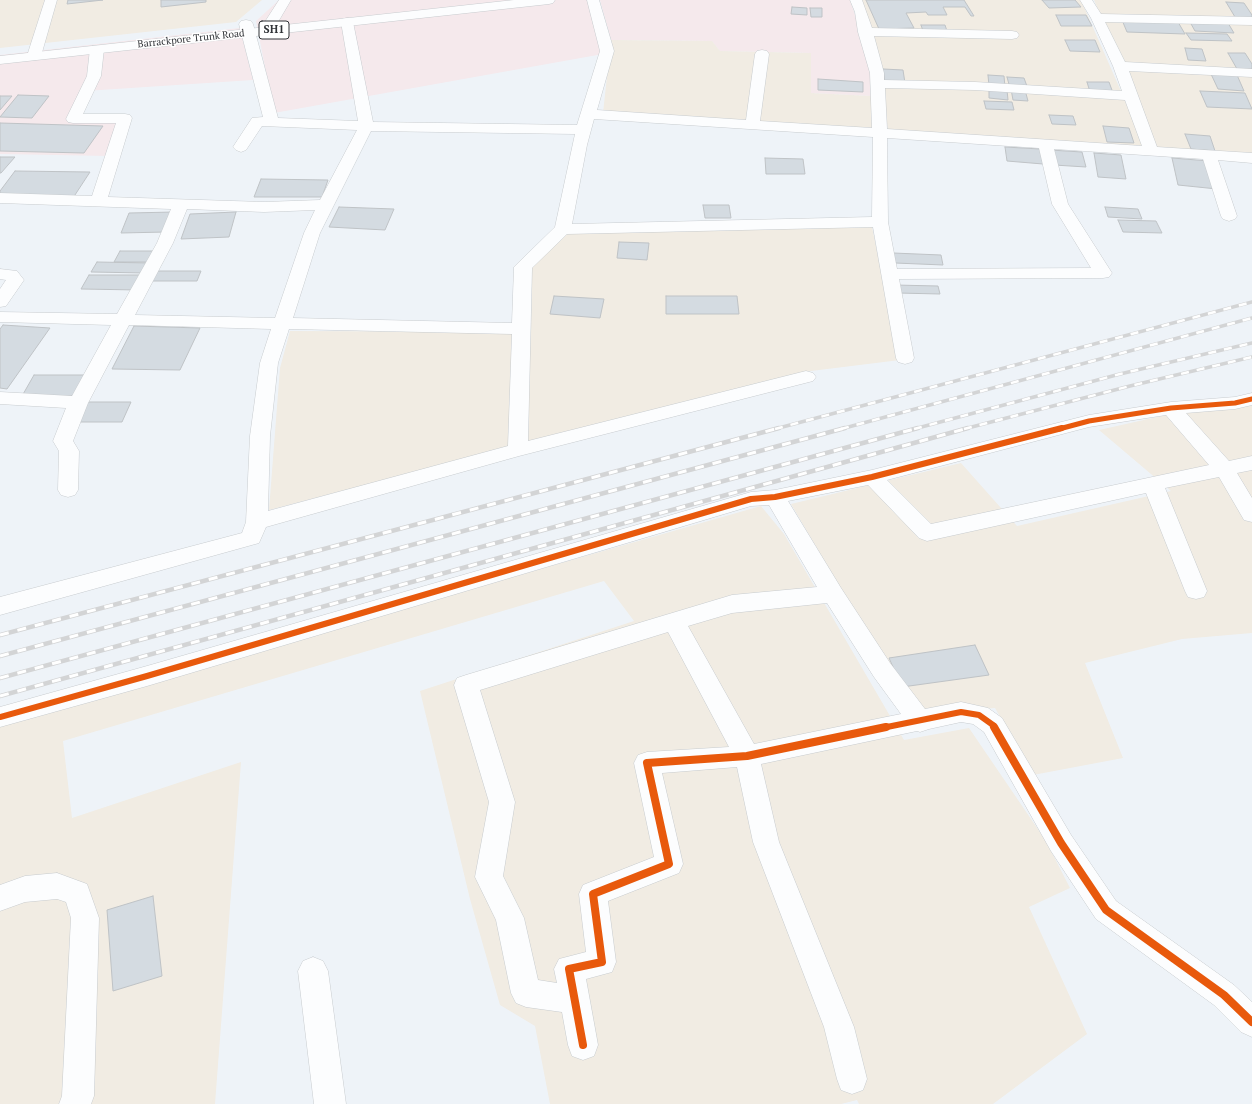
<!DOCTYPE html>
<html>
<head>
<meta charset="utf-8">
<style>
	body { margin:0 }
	canvas { display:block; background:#eef3f8 }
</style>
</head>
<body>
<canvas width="1252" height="1104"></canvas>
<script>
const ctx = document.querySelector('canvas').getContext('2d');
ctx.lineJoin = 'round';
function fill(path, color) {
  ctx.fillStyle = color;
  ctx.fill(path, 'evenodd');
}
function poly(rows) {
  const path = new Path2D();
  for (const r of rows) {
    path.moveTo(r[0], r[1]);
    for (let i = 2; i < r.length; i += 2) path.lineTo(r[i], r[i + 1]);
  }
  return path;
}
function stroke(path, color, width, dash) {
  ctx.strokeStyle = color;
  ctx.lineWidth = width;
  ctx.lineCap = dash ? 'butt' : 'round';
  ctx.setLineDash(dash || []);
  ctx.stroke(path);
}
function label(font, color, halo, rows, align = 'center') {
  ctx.font = font + ' "PT Serif",serif';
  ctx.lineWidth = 3;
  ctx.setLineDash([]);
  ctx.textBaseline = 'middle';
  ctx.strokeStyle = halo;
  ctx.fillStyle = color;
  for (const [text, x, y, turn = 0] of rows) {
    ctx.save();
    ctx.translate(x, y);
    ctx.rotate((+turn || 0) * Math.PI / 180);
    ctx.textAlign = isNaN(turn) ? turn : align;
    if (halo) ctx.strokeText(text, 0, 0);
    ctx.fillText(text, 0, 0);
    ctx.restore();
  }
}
const commercial = poly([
	[279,0,589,0,603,54,274,113,256,21],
	[600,0,850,0,871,62,871,96,811,93,811,53,720,51,712,41,611,40],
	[240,28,253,80,85,91,69,121,119,120,109,156,0,154,0,55]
]);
const industrial = poly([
	[0,0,262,0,236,22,0,48],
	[860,0,1081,0,1145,146,888,130,876,46],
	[1094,0,1252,0,1252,154,1156,148],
	[611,40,712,41,720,51,811,53,811,93,871,96,873,128,603,113],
	[872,227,900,360,803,372,269,510,280,368,290,331,531,332,532,266,569,232],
	[1252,403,1252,633,1182,639,1085,663,1123,758,1033,775,995,708,914,715,791,504,961,463,1017,526,1171,491,1099,430,1166,415],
	[761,506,784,534,904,740,969,728,1046,841,1070,888,1029,907,1087,1034,993,1104,859,1104,857,1100,841,1104,550,1104,535,1026,500,1005,470,899,420,691,634,621,604,581,63,741,72,818,241,762,215,1104,0,1104,0,723]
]);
const building = poly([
	[68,0,103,0,67,4,68,0],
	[161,0,206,0,206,2,161,7,161,0],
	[866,0,964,0,974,16,971,16,965,7,943,7,947,15,928,15,926,12,906,13,914,28,879,29,866,0],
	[1042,0,1075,0,1081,7,1049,8,1042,0],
	[1226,2,1244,3,1252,15,1252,18,1235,17,1226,2],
	[792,7,807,8,807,15,791,14,792,7],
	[810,8,822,8,822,17,811,17,810,8],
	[1056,15,1086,15,1092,26,1061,26,1056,15],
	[1122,20,1178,22,1185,34,1127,32,1122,20],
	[1190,22,1228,23,1234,33,1195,31,1190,22],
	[921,25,945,25,947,31,923,31,921,25],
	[1186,33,1227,34,1232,41,1191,40,1186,33],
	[1065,40,1095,40,1100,52,1070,51,1065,40],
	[1185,48,1202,49,1206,61,1188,60,1185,48],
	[1228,53,1245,53,1252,64,1252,69,1237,69,1228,53],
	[883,69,903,70,905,83,885,83,883,69],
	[1211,74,1237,75,1244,91,1218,89,1211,74],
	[988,75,1004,76,1005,87,989,86,988,75],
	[1007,77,1024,78,1028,89,1010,88,1007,77],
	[818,79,863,82,863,92,818,90,818,79],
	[1087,82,1109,82,1113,93,1090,92,1087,82],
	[989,88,1007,90,1008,100,989,98,989,88],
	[1011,89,1025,90,1028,101,1013,100,1011,89],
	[1200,91,1245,93,1252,109,1207,107,1200,91],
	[18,95,49,96,32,118,0,117,18,95],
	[0,96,12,96,0,110,0,96],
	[984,101,1012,102,1014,110,986,109,984,101],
	[1049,115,1073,116,1076,125,1052,124,1049,115],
	[0,123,103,126,84,153,0,151,0,123],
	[1103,126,1129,128,1134,143,1107,142,1103,126],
	[1185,134,1210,136,1215,151,1191,149,1185,134],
	[1005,147,1040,149,1043,164,1007,161,1005,147],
	[1050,150,1082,152,1086,167,1054,165,1050,150],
	[1094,153,1121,155,1126,179,1098,177,1094,153],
	[0,157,15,157,1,173,0,173,0,157],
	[765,158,803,159,805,174,766,174,765,158],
	[1172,158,1209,161,1217,189,1178,185,1172,158],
	[15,171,90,172,73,198,0,197,0,191,15,171],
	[261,179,328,180,322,197,254,197,261,179],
	[703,205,729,205,731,218,705,218,703,205],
	[339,207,394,209,385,230,329,227,339,207],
	[1105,207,1138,209,1142,219,1108,217,1105,207],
	[174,212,166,232,121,233,129,213,174,212],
	[236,212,229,237,181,239,190,214,236,212],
	[1118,220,1156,221,1162,233,1123,232,1118,220],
	[619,242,649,243,647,260,617,258,619,242],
	[120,251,158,251,152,262,114,262,120,251],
	[893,253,941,255,943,265,895,263,893,253],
	[97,262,151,263,145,273,91,272,97,262],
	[157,271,201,271,197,281,152,281,157,271],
	[89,275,146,275,138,290,81,289,89,275],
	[895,285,938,286,940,294,897,293,895,285],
	[554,296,604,299,600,318,550,314,554,296],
	[666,296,737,296,739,314,666,314,666,296],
	[3,325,50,328,7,389,0,388,0,329,3,325],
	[134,326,200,328,180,370,112,369,134,326],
	[34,375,87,375,76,396,22,396,34,375],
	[85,402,131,402,122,422,75,422,85,402],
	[975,645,989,675,902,687,889,658,975,645],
	[153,896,162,976,113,991,107,910,153,896]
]);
const minor = poly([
	[45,0,57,0,41,56,39,59,34,60,29,59,27,56,45,0],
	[279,0,291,0,271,34,261,34,259,31,279,0],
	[587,0,599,0,614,51,597,110,746,120,755,54,757,51,762,50,767,51,769,54,760,121,872,128,870,73,858,32,855,12,850,0,862,0,872,28,1012,31,1017,32,1019,35,1017,38,1012,39,874,36,884,73,884,80,975,82,1122,91,1113,66,1091,18,1080,0,1092,0,1101,14,1252,17,1252,25,1105,22,1125,62,1252,69,1252,77,1129,71,1157,147,1252,153,1252,163,1218,160,1237,216,1235,219,1229,221,1223,219,1221,216,1203,159,1054,149,1068,204,1112,273,1109,277,1103,278,899,279,914,358,912,362,905,364,898,362,896,358,873,227,567,234,532,268,528,441,806,371,813,373,816,377,813,381,519,456,266,527,259,543,0,615,0,597,242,533,246,522,250,436,260,363,271,329,129,325,88,403,73,441,79,451,78,490,75,495,68,497,61,495,58,490,59,451,53,441,66,408,0,404,0,392,72,396,111,325,0,322,0,312,117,314,157,243,171,209,0,203,0,193,92,196,116,123,73,123,68,122,66,119,87,76,90,49,92,46,102,46,104,49,101,76,83,114,125,114,130,115,132,118,108,197,264,202,320,200,357,130,262,126,246,150,241,152,236,150,233,147,252,118,263,117,239,24,241,21,246,20,251,21,253,24,278,118,358,121,341,22,342,19,347,18,352,19,353,22,373,122,577,125,600,51,587,0],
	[885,88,975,90,1125,100,1142,146,887,129,885,88],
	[594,119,873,137,872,217,572,224,587,145,594,119],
	[371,131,575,134,555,227,514,267,512,323,293,318,320,233,371,131],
	[887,138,1039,148,1052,204,1091,268,897,269,888,222,887,138],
	[187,209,264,212,315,210,304,233,275,318,135,315,173,243,187,209],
	[289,329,512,334,508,446,268,511,270,436,278,363,289,329],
	[0,269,17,271,24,280,6,306,0,307,0,289,6,280,0,279,0,269],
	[1252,393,1252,405,1235,409,1186,413,1229,461,1252,456,1252,470,1237,473,1252,498,1252,522,1244,520,1219,477,1165,488,1207,591,1204,597,1196,599,1188,597,1185,591,1146,493,927,541,919,538,868,485,788,501,841,588,890,663,925,709,961,702,988,708,1002,718,1071,835,1116,901,1234,985,1252,1002,1252,1037,1241,1032,1214,1005,1096,919,1051,851,984,732,973,724,961,722,929,729,920,732,917,731,761,764,779,842,854,1027,867,1079,863,1090,852,1094,841,1090,837,1079,824,1027,753,842,737,767,662,773,683,864,679,873,608,901,616,962,612,972,586,979,598,1045,594,1056,583,1060,572,1056,568,1045,562,1012,526,1007,516,1003,511,993,496,920,475,877,489,802,454,685,457,678,466,675,732,595,817,587,769,505,751,506,147,686,0,727,0,707,147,666,751,492,775,490,872,470,1089,415,1171,402,1235,397,1252,393],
	[1166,415,1209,465,931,524,887,480,1089,427,1166,415],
	[827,603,874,677,901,714,754,744,688,626,732,613,827,603],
	[668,632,729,747,647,752,638,755,634,763,654,857,583,885,579,894,586,952,559,959,554,969,557,983,538,980,524,918,503,876,515,802,480,690,668,632],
	[57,873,87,884,99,918,94,1096,91,1104,59,1104,62,1096,71,918,66,902,57,899,25,902,0,911,0,885,25,876,57,873],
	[313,957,323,961,328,971,346,1104,314,1104,298,971,303,961,313,957]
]);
const major = poly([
	[514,0,555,0,553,3,549,4,0,64,0,56,514,0]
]);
const railFar1 = poly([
	[775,429,1252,302],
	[841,429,1252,318],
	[914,429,1120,374,1252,343],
	[964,429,1130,386,1252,357]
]);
const rail = poly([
	[0,635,779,428],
	[0,656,845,428],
	[0,678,918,428],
	[0,696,968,428]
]);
const cyclewayFar2 = poly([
	[1059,429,1089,421,1171,408,1235,403,1252,399]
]);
const cyclewayFar1 = poly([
	[0,717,147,676,751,499,775,497,872,477,1062,428],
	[882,728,961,712,979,715,993,725,995,728]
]);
const cycleway = poly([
	[994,727,1061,843,1106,910,1224,995,1252,1022],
	[583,1045,569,969,602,962,593,894,669,864,647,763,747,756,886,727]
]);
const farStreetnames = [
	["Barrackpore Trunk Road",191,39,-6]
];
const shields = [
	[274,30,30]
];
const shieldNames = [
	["SH1",274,30]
];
fill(commercial, '#f5e9ec');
fill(industrial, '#f1ece3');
fill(building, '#d4dbe1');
stroke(building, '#bfc3c6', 1);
stroke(minor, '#c8cccf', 1);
stroke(major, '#c8cccf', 1);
fill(minor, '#fcfdfe');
fill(major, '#fcfdfe');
stroke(railFar1, '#d3d4d5', 3.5);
stroke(rail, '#d3d4d5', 4.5);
stroke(railFar1, '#fff', 2.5, [8]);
stroke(rail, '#fff', 3, [9]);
stroke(cyclewayFar2, '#e8590c', 5);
stroke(cyclewayFar1, '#e8590c', 6);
stroke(cycleway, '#e8590c', 8);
label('10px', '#303337', '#fff', farStreetnames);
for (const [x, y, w] of shields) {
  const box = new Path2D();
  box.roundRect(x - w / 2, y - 9, w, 18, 3);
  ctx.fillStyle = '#fff';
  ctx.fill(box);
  stroke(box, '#303337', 1);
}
label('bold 11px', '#303337', null, shieldNames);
</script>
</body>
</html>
